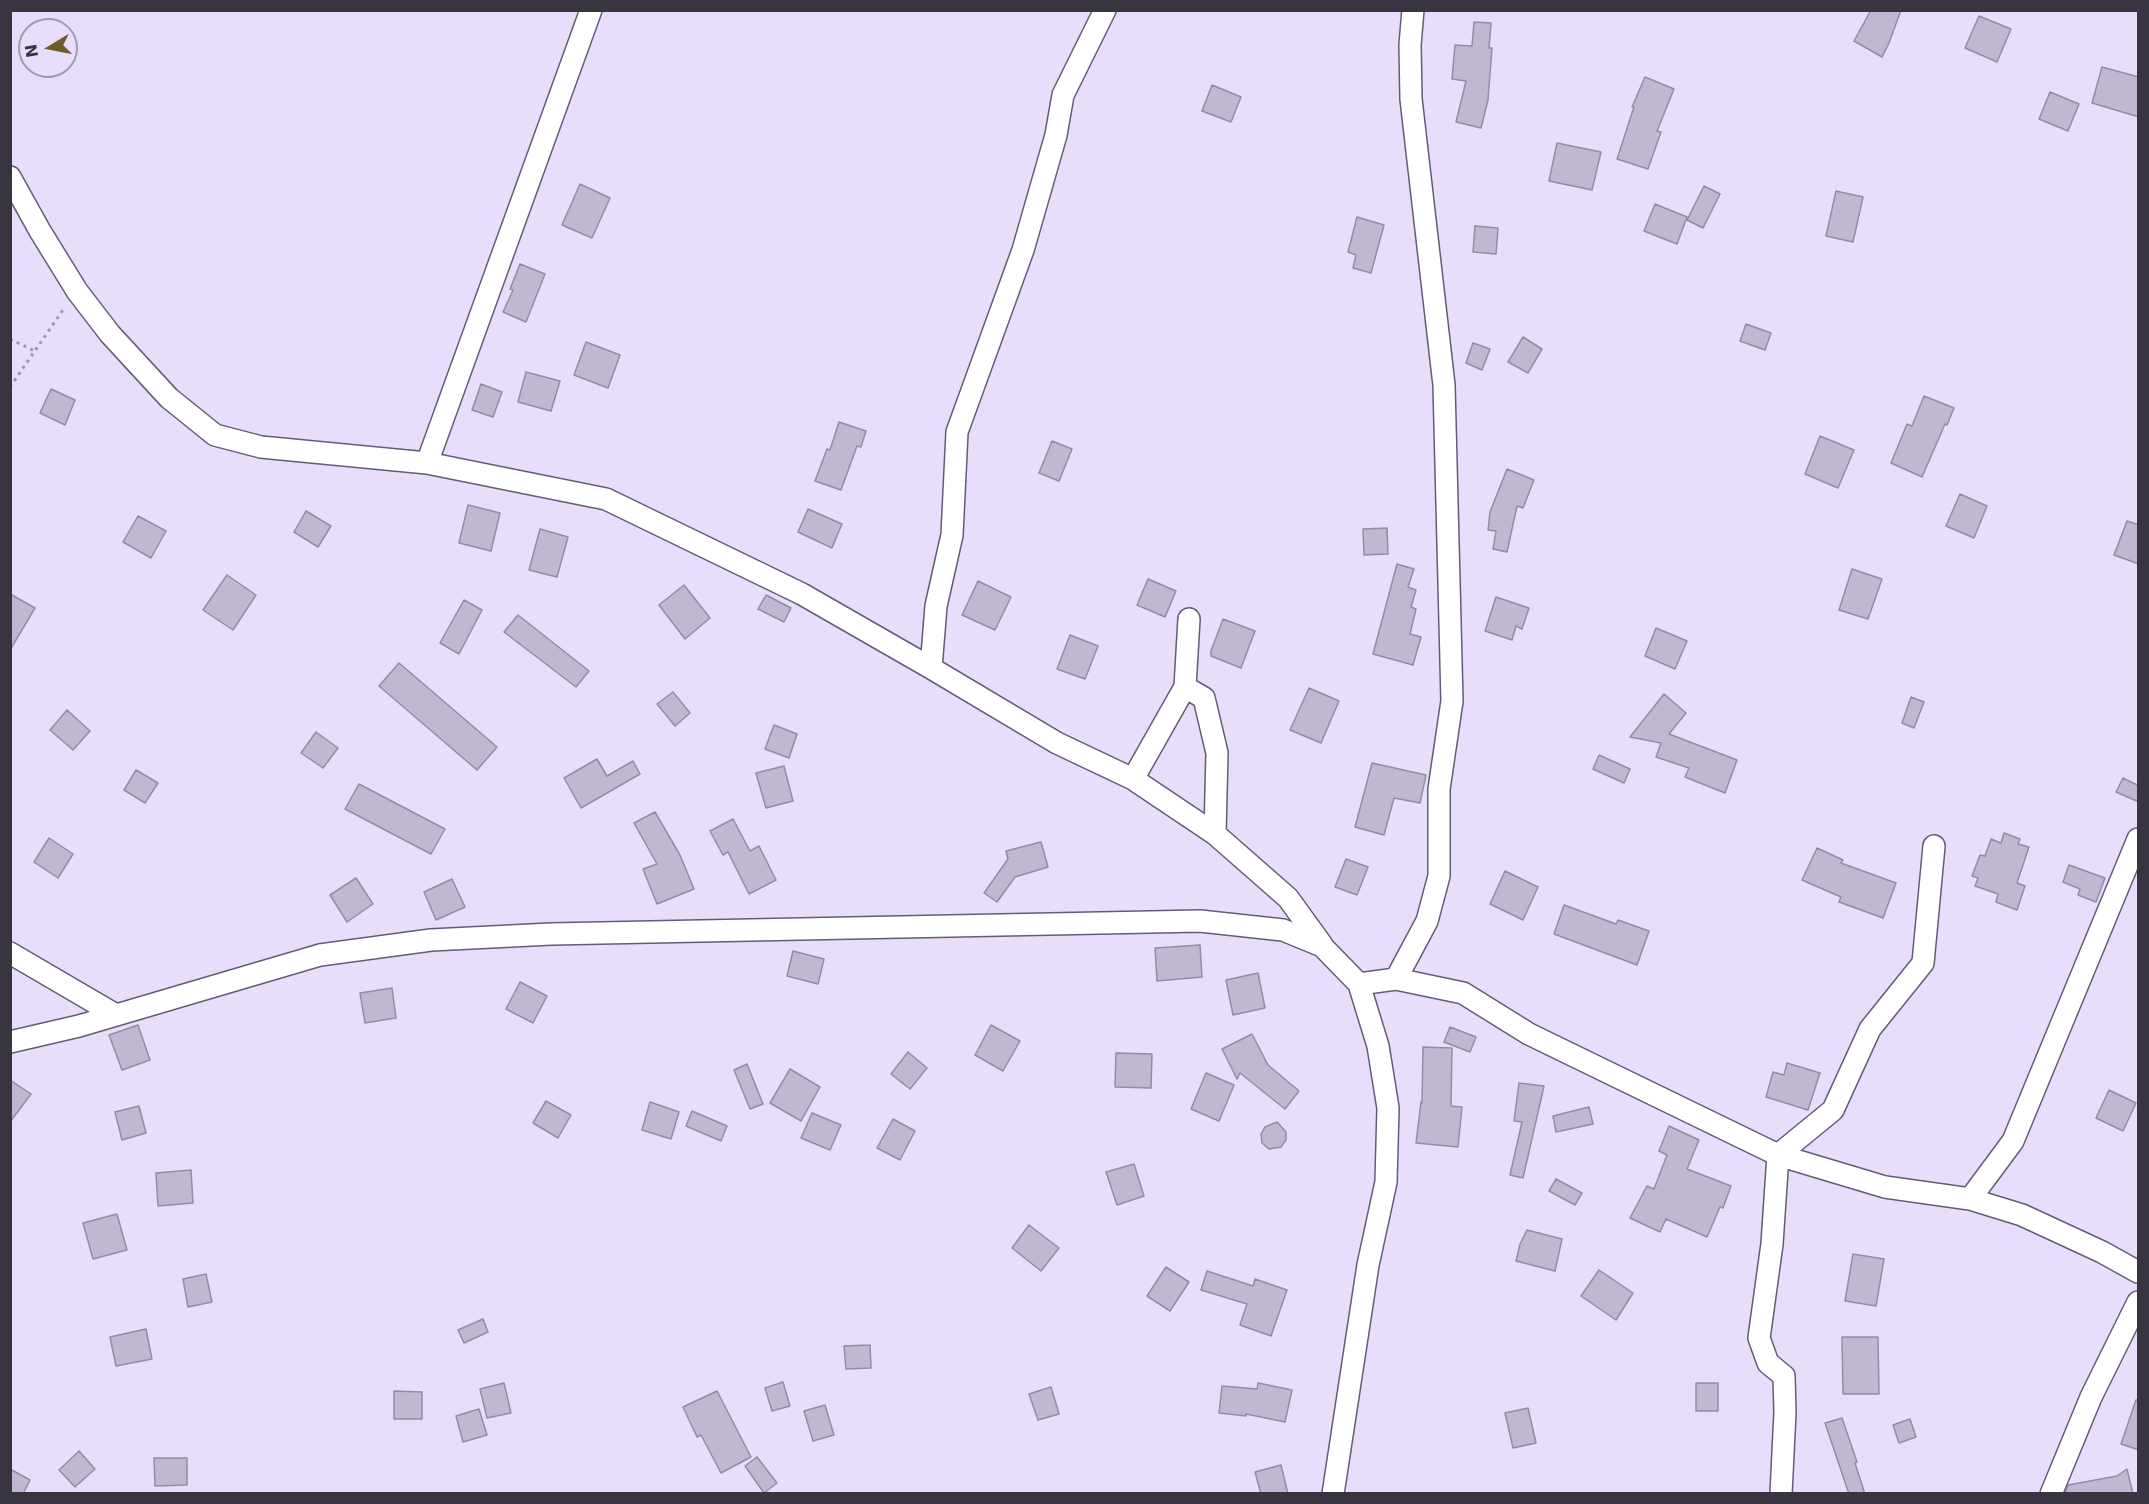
<!DOCTYPE html>
<html>
<head>
<meta charset="utf-8">
<style>
	body { margin:0 }
	#map { position:relative; width:2149px; height:1504px; overflow:hidden; background:#e8defb; font-family:"DejaVu Sans",sans-serif }
	canvas { display:block }
	.frame { position:absolute; inset:0; border:12px solid #393540; pointer-events:none }
	.north { position:absolute; left:18px; top:18px; width:60px; height:60px; box-sizing:border-box; background:#e8defb; border:2px solid #a29ab0; border-radius:50%; rotate:260deg; font-size:16px; font-weight:700; line-height:24px; text-align:center; color:#393540 }
	.north::after { content:''; display:block; margin:auto; width:21px; height:27px; background:#6e5d2b; clip-path:polygon(50% 0,100% 100%,50% 72%,0 100%) }
</style>
</head>
<body>
<div id="map">
<canvas width="2149" height="1504"></canvas>
<div class="frame"></div>
<div class="north">N</div>
</div>
<script>
const ctx = document.querySelector('canvas').getContext('2d');
ctx.lineJoin = 'round';
function fill(path, color) {
  ctx.fillStyle = color;
  ctx.fill(path, 'evenodd');
}
function poly(rows) {
  const path = new Path2D();
  for (const r of rows) {
    path.moveTo(r[0], r[1]);
    for (let i = 2; i < r.length; i += 2) path.lineTo(r[i], r[i + 1]);
  }
  return path;
}
function stroke(path, color, width, dash) {
  ctx.strokeStyle = color;
  ctx.lineWidth = width;
  ctx.lineCap = dash ? 'butt' : 'round';
  ctx.setLineDash(dash || []);
  ctx.stroke(path);
}
const building = poly([
	[1871,10,1901,10,1889,43,1882,57,1854,41,1871,10],
	[1979,16,2011,29,1997,62,1965,48,1979,16],
	[1474,22,1491,23,1489,48,1492,48,1488,100,1481,128,1456,122,1466,81,1452,79,1455,45,1472,46,1474,22],
	[2102,67,2139,77,2139,117,2092,103,2102,67],
	[1645,77,1674,89,1657,131,1661,132,1648,169,1617,159,1634,107,1632,107,1645,77],
	[1212,85,1241,97,1231,122,1202,111,1212,85],
	[2050,92,2079,104,2068,131,2039,119,2050,92],
	[1557,143,1601,152,1592,190,1549,181,1557,143],
	[580,184,610,198,592,238,562,225,580,184],
	[1704,186,1720,194,1703,228,1687,220,1704,186],
	[1836,191,1863,197,1853,242,1826,236,1836,191],
	[1655,204,1687,217,1677,244,1644,231,1655,204],
	[1357,217,1384,225,1371,273,1353,268,1356,255,1348,252,1357,217],
	[1475,226,1498,228,1496,254,1473,252,1475,226],
	[520,264,545,274,526,322,503,312,513,290,510,289,520,264],
	[1746,324,1771,333,1765,350,1740,341,1746,324],
	[1523,337,1542,349,1528,373,1508,362,1523,337],
	[586,342,620,355,608,388,574,375,586,342],
	[1473,343,1490,349,1482,370,1466,363,1473,343],
	[526,372,560,381,551,411,518,402,526,372],
	[481,384,502,392,493,417,472,410,481,384],
	[51,389,75,400,65,425,40,413,51,389],
	[1924,396,1954,408,1947,425,1945,424,1922,477,1891,463,1907,424,1912,426,1924,396],
	[839,422,866,431,861,447,857,446,841,490,815,481,827,449,830,450,839,422],
	[1820,436,1854,450,1838,488,1805,474,1820,436],
	[1052,441,1072,449,1059,481,1039,473,1052,441],
	[1507,469,1534,480,1523,508,1517,506,1507,552,1493,549,1496,531,1488,530,1490,512,1507,469],
	[1960,494,1987,506,1974,538,1946,526,1960,494],
	[468,505,500,513,491,551,459,543,468,505],
	[808,509,842,524,832,548,798,532,808,509],
	[306,511,331,526,318,547,294,532,306,511],
	[138,516,166,531,151,558,123,542,138,516],
	[2127,521,2139,525,2139,564,2114,555,2127,521],
	[1387,528,1388,554,1364,555,1363,529,1387,528],
	[540,529,568,537,557,577,529,570,540,529],
	[1397,564,1414,569,1408,587,1416,590,1411,607,1416,609,1410,634,1421,637,1413,665,1373,654,1397,564],
	[1852,569,1882,579,1868,619,1839,610,1852,569],
	[227,575,256,595,233,630,203,610,227,575],
	[1148,579,1176,591,1165,617,1137,605,1148,579],
	[978,581,1011,597,995,630,962,615,978,581],
	[684,585,710,618,685,639,659,605,684,585],
	[10,594,35,608,10,650,10,594],
	[766,595,791,608,784,622,758,609,766,595],
	[1496,597,1529,608,1522,629,1516,626,1512,640,1485,631,1496,597],
	[464,600,482,610,459,654,440,643,464,600],
	[518,615,589,671,576,687,504,632,518,615],
	[1223,619,1255,631,1241,668,1211,656,1211,651,1223,619],
	[1656,628,1687,641,1675,669,1645,656,1656,628],
	[1070,635,1098,646,1085,679,1057,669,1070,635],
	[399,663,497,747,477,770,379,686,399,663],
	[1309,688,1339,701,1321,743,1290,730,1309,688],
	[673,692,690,713,675,726,657,704,673,692],
	[1664,694,1686,713,1669,734,1737,760,1725,793,1685,777,1689,768,1656,757,1661,743,1630,737,1664,694],
	[1911,697,1924,702,1914,728,1902,723,1911,697],
	[67,710,90,731,73,750,50,730,67,710],
	[774,725,797,734,789,758,765,749,774,725],
	[316,732,338,748,323,768,301,753,316,732],
	[1599,755,1630,769,1624,783,1593,769,1599,755],
	[597,759,607,776,633,761,640,774,581,808,564,778,597,759],
	[1372,763,1426,775,1420,803,1394,798,1384,835,1355,827,1372,763],
	[784,766,793,801,766,808,756,773,784,766],
	[136,770,158,783,145,803,124,790,136,770],
	[2123,778,2139,786,2139,802,2116,792,2123,778],
	[359,784,445,829,431,854,345,809,359,784],
	[655,812,680,855,694,889,657,904,643,869,657,864,634,823,655,812],
	[733,819,750,851,759,846,776,880,749,894,728,852,723,855,710,831,733,819],
	[2004,833,2020,839,2018,844,2029,847,2017,883,2025,886,2017,910,1996,902,1998,894,1975,886,1978,878,1972,876,1980,855,1985,856,1991,839,2001,843,2004,833],
	[49,838,73,854,58,878,34,862,49,838],
	[1041,842,1048,867,1015,877,997,902,984,893,1008,859,1006,851,1041,842],
	[1817,848,1843,860,1841,863,1896,883,1883,918,1839,902,1841,897,1802,880,1817,848],
	[1346,859,1368,867,1357,895,1335,887,1346,859],
	[2069,865,2105,878,2096,902,2078,895,2080,889,2063,882,2069,865],
	[1505,871,1538,887,1523,920,1490,904,1505,871],
	[356,878,373,904,347,922,330,895,356,878],
	[452,879,465,907,436,920,424,892,452,879],
	[1564,905,1616,924,1618,920,1649,931,1637,965,1554,934,1564,905],
	[1200,945,1202,977,1157,981,1155,948,1200,945],
	[793,951,824,959,818,984,787,976,793,951],
	[1258,973,1265,1008,1233,1015,1226,980,1258,973],
	[520,982,547,996,533,1023,506,1009,520,982],
	[392,988,396,1018,365,1023,360,993,392,988],
	[138,1025,150,1060,122,1070,109,1035,138,1025],
	[991,1025,1020,1041,1003,1071,975,1055,991,1025],
	[1450,1027,1476,1037,1470,1052,1444,1042,1450,1027],
	[1252,1034,1268,1065,1299,1091,1285,1109,1240,1073,1237,1079,1222,1049,1252,1034],
	[1423,1047,1452,1048,1451,1106,1462,1107,1458,1147,1416,1143,1421,1102,1422,1103,1423,1047],
	[908,1052,927,1068,910,1089,891,1074,908,1052],
	[1116,1053,1152,1054,1151,1088,1115,1087,1116,1053],
	[1787,1063,1820,1073,1808,1110,1766,1097,1773,1072,1784,1075,1787,1063],
	[747,1064,763,1104,750,1109,734,1070,747,1064],
	[790,1069,820,1087,801,1121,770,1103,790,1069],
	[1206,1073,1234,1085,1219,1121,1191,1109,1206,1073],
	[10,1080,31,1094,10,1122,10,1080],
	[1519,1083,1544,1086,1523,1178,1510,1175,1522,1122,1514,1121,1519,1083],
	[2109,1090,2136,1103,2123,1131,2096,1118,2109,1090],
	[546,1101,571,1115,558,1138,533,1123,546,1101],
	[650,1102,679,1112,671,1139,642,1130,650,1102],
	[139,1106,146,1133,122,1140,115,1112,139,1106],
	[1589,1107,1593,1124,1556,1132,1553,1116,1589,1107],
	[692,1111,727,1126,721,1141,686,1126,692,1111],
	[812,1113,841,1125,830,1150,801,1138,812,1113],
	[893,1119,915,1131,900,1160,877,1148,893,1119],
	[1277,1122,1286,1132,1286,1140,1281,1147,1269,1149,1262,1143,1261,1134,1265,1127,1277,1122],
	[1669,1126,1699,1140,1687,1169,1731,1186,1723,1208,1720,1207,1707,1237,1666,1219,1660,1232,1630,1218,1647,1186,1654,1189,1667,1155,1659,1151,1669,1126],
	[1134,1164,1144,1196,1117,1205,1106,1172,1134,1164],
	[191,1170,193,1203,158,1206,156,1173,191,1170],
	[1556,1179,1582,1193,1575,1205,1549,1191,1556,1179],
	[117,1214,127,1250,93,1259,83,1223,117,1214],
	[1029,1225,1059,1248,1041,1271,1012,1248,1029,1225],
	[1527,1230,1562,1239,1555,1271,1516,1261,1520,1244,1527,1230],
	[1853,1254,1884,1259,1876,1306,1845,1301,1853,1254],
	[1166,1267,1189,1282,1170,1311,1147,1296,1166,1267],
	[1599,1270,1633,1293,1616,1320,1581,1296,1599,1270],
	[1207,1271,1253,1286,1255,1279,1287,1290,1271,1336,1240,1325,1247,1304,1201,1290,1207,1271],
	[206,1274,212,1302,188,1307,183,1279,206,1274],
	[483,1319,488,1332,464,1343,458,1330,483,1319],
	[146,1329,152,1359,116,1366,110,1337,146,1329],
	[1842,1337,1878,1337,1879,1394,1843,1394,1842,1337],
	[870,1345,871,1368,846,1369,844,1346,870,1345],
	[783,1382,790,1406,772,1411,765,1388,783,1382],
	[504,1383,511,1413,487,1418,480,1389,504,1383],
	[1258,1383,1292,1390,1285,1422,1246,1414,1246,1416,1219,1413,1222,1386,1257,1389,1258,1383],
	[1696,1383,1718,1383,1718,1411,1696,1411,1696,1383],
	[1051,1387,1059,1414,1038,1420,1029,1394,1051,1387],
	[394,1391,422,1392,422,1419,394,1419,394,1391],
	[717,1391,751,1457,721,1473,701,1435,697,1437,683,1407,717,1391],
	[2136,1400,2139,1400,2139,1450,2121,1444,2136,1400],
	[825,1405,834,1435,813,1441,804,1411,825,1405],
	[1528,1408,1536,1443,1513,1448,1505,1413,1528,1408],
	[479,1409,487,1435,463,1442,456,1416,479,1409],
	[1842,1418,1857,1462,1855,1463,1865,1494,1849,1494,1825,1423,1842,1418],
	[1910,1419,1916,1437,1899,1443,1893,1425,1910,1419],
	[79,1451,95,1469,75,1487,59,1470,79,1451],
	[757,1457,777,1483,764,1493,745,1466,757,1457],
	[154,1458,187,1458,187,1485,155,1486,154,1458],
	[1281,1465,1288,1494,1261,1494,1255,1472,1281,1465],
	[10,1469,30,1480,23,1494,10,1494,10,1469],
	[2127,1469,2133,1494,2065,1494,2068,1485,2117,1476,2127,1469]
]);
const path = poly([
	[10,339,35,351],
	[10,387,65,307]
]);
const street = poly([
	[10,177,40,231,77,291,110,334,169,398,215,435,261,447,427,463,606,499,802,594,931,668,1057,743,1133,779,1215,834,1288,898,1322,945],
	[427,463,591,10],
	[931,668,936,606,952,535,957,432,1023,250,1056,135,1063,95,1105,10],
	[1185,687,1189,619],
	[1133,779,1185,687,1204,698,1217,753,1215,834],
	[10,953,116,1015],
	[1396,979,1427,921,1439,876,1439,789,1452,701,1444,385,1411,99,1410,45,1413,10],
	[1359,984,1396,979,1463,993,1529,1034,1778,1155,1885,1187,1970,1199,2022,1215,2102,1252,2138,1272],
	[10,1042,79,1026,320,955,431,940,551,934,1200,921,1283,930,1322,946,1359,984,1378,1046,1388,1108,1386,1182,1368,1265,1333,1494],
	[1970,1199,2013,1141,2138,839],
	[1781,1494,1785,1412,1784,1376,1768,1363,1759,1338,1772,1244,1778,1155,1833,1110,1870,1029,1923,963,1934,846],
	[2051,1494,2091,1397,2138,1302]
]);
fill(building, '#c0b7d3');
stroke(building, '#948ba6', 1.5);
stroke(street, '#645c75', 24);
stroke(path, '#9d96ab', 3, [3, 4.5]);
stroke(street, '#fff', 21);
</script>
</body>
</html>
